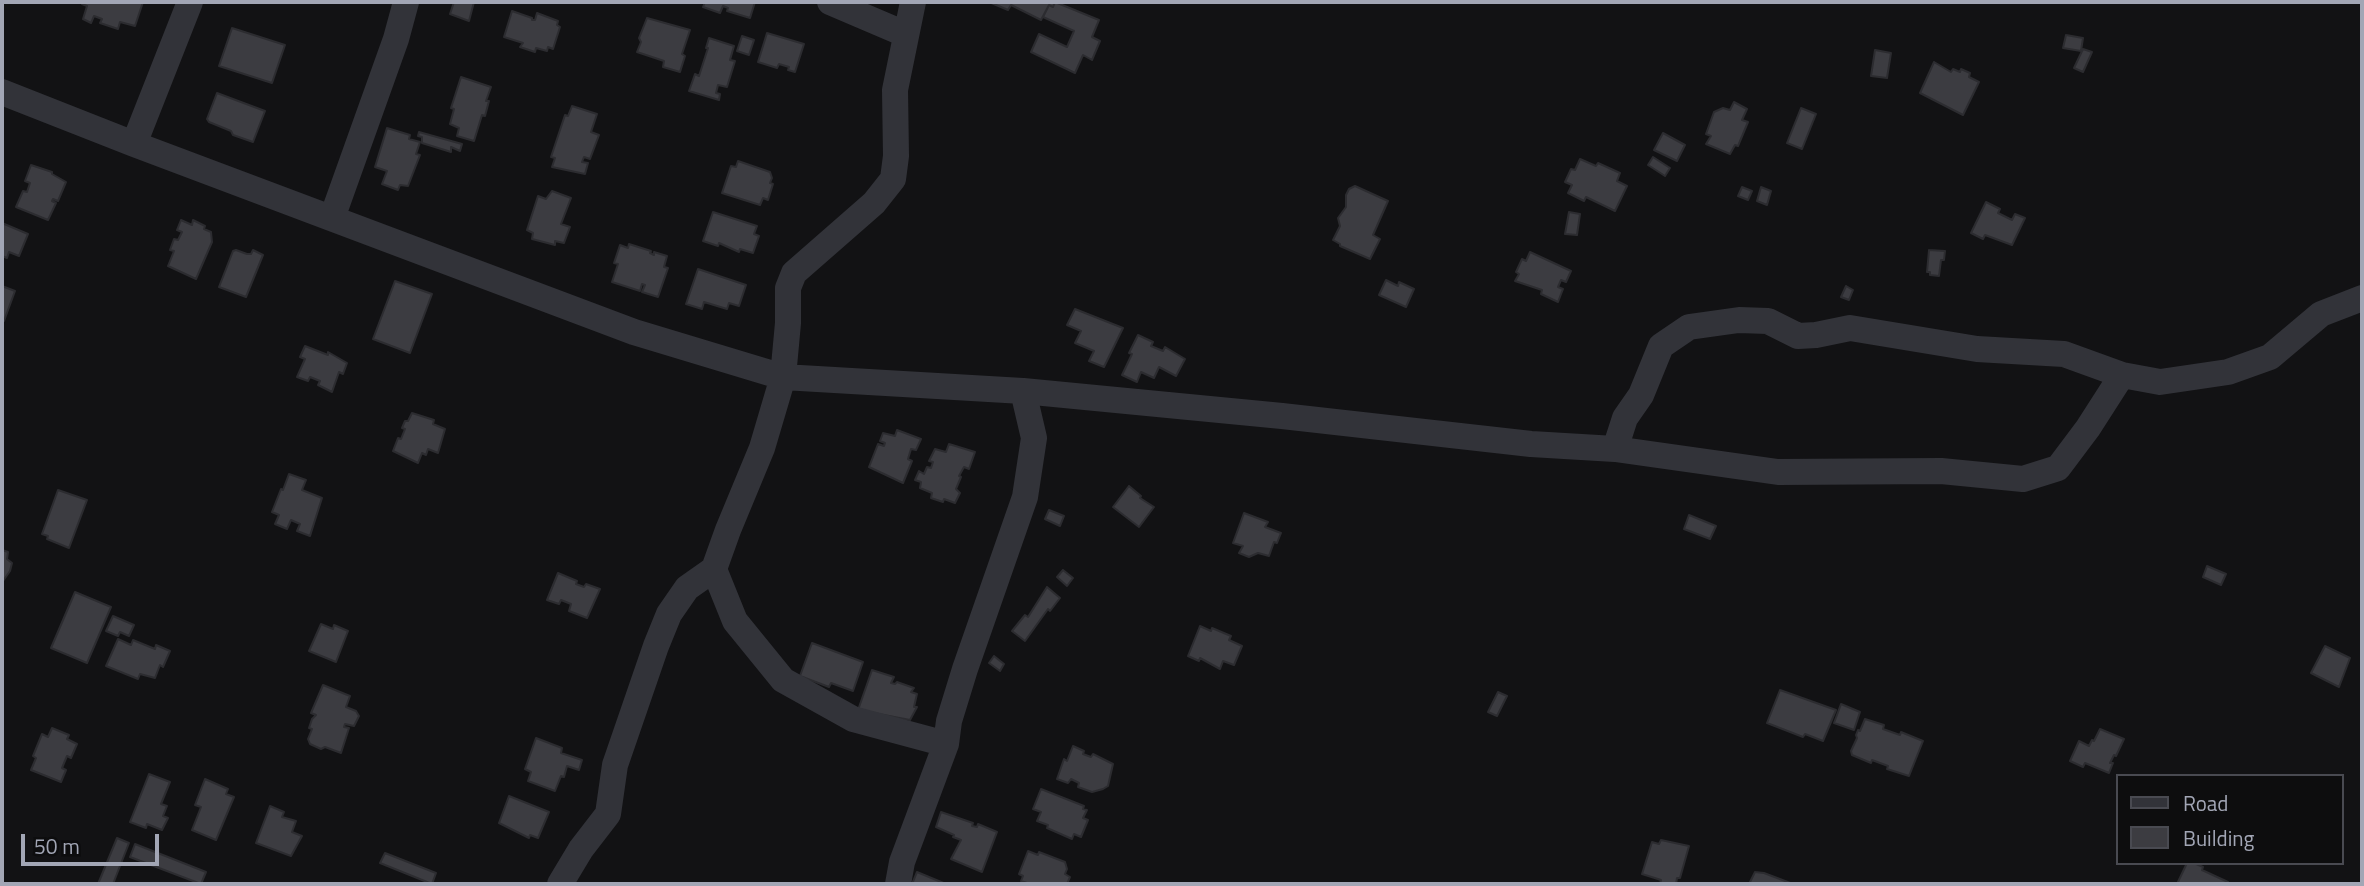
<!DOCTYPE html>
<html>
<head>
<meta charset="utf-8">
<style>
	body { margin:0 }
	#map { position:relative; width:2364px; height:886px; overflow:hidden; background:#121214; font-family:"Titillium Web",sans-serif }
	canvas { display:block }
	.frame { position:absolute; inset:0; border:4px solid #a2a6b5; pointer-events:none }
	.legend { position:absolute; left:2116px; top:774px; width:228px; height:91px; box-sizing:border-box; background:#0d0d0e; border:2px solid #494a51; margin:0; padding:9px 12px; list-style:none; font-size:21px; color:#a2a6b5 }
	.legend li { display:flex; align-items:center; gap:14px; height:35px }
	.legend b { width:35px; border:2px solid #494a51 }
	.scale { position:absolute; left:21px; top:834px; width:138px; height:32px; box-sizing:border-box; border:4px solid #a2a6b5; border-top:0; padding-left:9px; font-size:21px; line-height:24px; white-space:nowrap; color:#a2a6b5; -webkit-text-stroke:5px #0d0d0e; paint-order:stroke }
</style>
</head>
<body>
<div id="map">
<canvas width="2364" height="886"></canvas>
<div class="frame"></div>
<ul class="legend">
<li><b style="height:9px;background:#323339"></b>Road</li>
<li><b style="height:19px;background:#3c3c41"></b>Building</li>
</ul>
<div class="scale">50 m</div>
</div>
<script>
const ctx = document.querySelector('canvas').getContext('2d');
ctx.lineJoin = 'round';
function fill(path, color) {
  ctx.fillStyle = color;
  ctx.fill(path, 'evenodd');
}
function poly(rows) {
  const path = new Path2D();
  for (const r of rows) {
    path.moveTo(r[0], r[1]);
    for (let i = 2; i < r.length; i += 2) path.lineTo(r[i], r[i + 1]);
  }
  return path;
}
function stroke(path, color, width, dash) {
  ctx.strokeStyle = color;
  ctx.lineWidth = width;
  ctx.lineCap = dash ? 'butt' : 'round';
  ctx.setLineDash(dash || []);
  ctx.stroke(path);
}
const building = poly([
	[83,2,143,2,135,26,120,22,118,29,100,23,102,19,94,16,91,23,83,19,87,6,82,4,83,2],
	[454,2,474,2,469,21,450,14,454,2],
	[705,2,755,2,750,18,727,11,728,8,723,6,720,13,703,7,705,2],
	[989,2,1055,2,1053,7,1049,5,1041,20,1011,5,1008,10,989,2],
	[1055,2,1099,20,1092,37,1100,41,1092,60,1083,55,1075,73,1031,52,1039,34,1067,47,1074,31,1043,17,1049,5,1053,7,1055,2],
	[512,11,532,18,532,20,535,20,537,13,558,21,557,25,560,27,553,49,548,47,547,51,536,48,535,52,520,47,523,43,504,37,512,11],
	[647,18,690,30,682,54,685,56,680,72,663,67,664,61,637,52,641,42,639,38,647,18],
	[232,28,285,45,272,83,219,66,232,28],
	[767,33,804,44,795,72,788,70,789,67,779,64,777,68,758,62,767,33],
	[2066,35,2083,38,2081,51,2063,48,2066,35],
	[742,36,754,40,749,55,737,51,742,36],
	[709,38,734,46,730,60,735,61,727,87,718,85,716,93,720,94,719,100,689,91,695,74,699,76,708,48,706,48,709,38],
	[2083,49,2092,52,2083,72,2074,68,2083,49],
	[1875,50,1891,53,1887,78,1871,76,1875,50],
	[1934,62,1951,72,1953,69,1960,72,1961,69,1970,73,1969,77,1979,82,1963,115,1920,93,1934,62],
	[461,77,491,87,486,101,489,101,485,116,482,115,474,141,457,136,459,128,450,124,454,109,451,108,461,77],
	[217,93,265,111,253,142,233,135,231,131,209,122,207,119,217,93],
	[1734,102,1747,109,1742,120,1748,122,1738,146,1735,145,1730,154,1706,144,1711,136,1706,134,1714,112,1723,108,1730,110,1734,102],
	[572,106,597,114,591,132,599,135,590,159,584,157,582,162,588,163,585,174,552,167,555,158,551,157,565,115,568,116,572,106],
	[1801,108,1816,114,1802,149,1787,143,1801,108],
	[387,128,410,135,409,139,420,142,416,154,420,155,408,186,400,185,398,190,382,184,387,171,375,167,387,128],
	[419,132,462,144,460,151,451,147,451,152,422,143,422,137,418,136,419,132],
	[1663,133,1685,145,1677,161,1654,150,1663,133],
	[1653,157,1670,168,1665,176,1648,165,1653,157],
	[1580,159,1596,166,1598,163,1620,173,1617,181,1627,186,1615,211,1586,197,1584,201,1568,193,1572,185,1565,182,1571,169,1575,170,1580,159],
	[738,161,770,172,772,178,770,183,773,184,768,200,763,198,760,205,722,193,731,166,736,167,738,161],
	[31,165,52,172,52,174,66,182,58,201,53,199,52,201,56,203,48,220,16,207,23,191,27,192,30,183,25,181,31,165],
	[1355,186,1388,201,1373,235,1380,239,1370,259,1340,246,1340,244,1333,240,1340,226,1338,218,1346,207,1346,195,1349,189,1355,186],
	[1742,187,1752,191,1748,200,1738,196,1742,187],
	[1761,187,1771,191,1767,205,1757,201,1761,187],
	[552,191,571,198,561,224,570,227,564,243,555,241,555,245,532,239,533,233,527,230,538,196,546,199,552,191],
	[1986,202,2000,209,1998,213,2012,220,2015,214,2025,218,2012,245,1985,235,1983,239,1971,233,1986,202],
	[713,212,757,226,754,234,759,236,753,253,740,249,739,252,719,243,718,246,703,241,713,212],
	[1569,212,1580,214,1577,235,1565,234,1569,212],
	[181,220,192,225,193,220,205,226,204,229,211,232,212,242,196,279,168,266,174,251,170,250,174,239,178,240,182,232,177,230,181,220],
	[2,223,28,234,19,256,9,252,7,258,2,256,2,223],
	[629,244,651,251,650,253,654,255,654,252,667,256,664,267,668,268,658,297,642,292,645,285,642,284,640,291,612,282,618,264,614,263,620,245,628,248,629,244],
	[236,250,247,254,251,254,253,250,263,255,246,297,219,287,233,251,236,250],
	[1929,250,1945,251,1944,260,1941,260,1939,276,1930,275,1930,272,1927,272,1929,250],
	[1530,252,1571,271,1566,282,1561,280,1558,287,1563,289,1558,302,1541,294,1542,290,1515,281,1519,274,1516,272,1522,259,1526,261,1530,252],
	[698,269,746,285,739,306,729,303,727,309,704,302,702,309,686,304,698,269],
	[1386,280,1398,286,1399,282,1414,289,1406,307,1379,295,1386,280],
	[395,281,432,294,410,353,373,339,395,281],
	[2,286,15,291,4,321,2,320,2,286],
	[1846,286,1853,290,1849,300,1841,297,1846,286],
	[1075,309,1123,328,1104,367,1089,361,1094,351,1075,343,1081,331,1067,325,1075,309],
	[1138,335,1153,342,1151,346,1163,351,1165,347,1185,359,1176,376,1159,367,1154,378,1141,372,1137,382,1122,375,1132,354,1129,353,1138,335],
	[305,346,328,355,328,352,347,363,343,374,339,372,332,392,318,385,320,381,310,377,308,381,297,377,305,359,300,357,305,346],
	[412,413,434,420,433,424,445,429,438,453,428,449,426,455,422,453,418,463,393,451,398,438,401,439,405,429,402,428,405,421,408,421,412,413],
	[897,430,921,439,916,450,911,449,908,459,912,461,903,483,869,467,878,444,884,446,885,443,880,441,883,433,895,436,897,430],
	[949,444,975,452,969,469,964,467,959,476,961,477,956,489,960,493,955,503,944,499,943,502,931,498,932,493,920,488,921,482,915,480,919,471,924,474,927,467,931,468,933,462,929,461,935,449,946,452,949,444],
	[289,474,306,480,302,490,322,498,310,536,297,531,300,524,291,520,287,529,275,524,279,515,272,512,281,489,283,490,289,474],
	[1129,486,1141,496,1140,498,1154,507,1139,527,1113,507,1129,486],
	[58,490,87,500,69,548,47,539,48,536,42,534,58,490],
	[1049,510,1064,516,1060,526,1045,519,1049,510],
	[1244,513,1268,522,1265,527,1281,533,1277,543,1274,542,1269,556,1258,553,1249,557,1239,553,1243,546,1233,543,1244,513],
	[1689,515,1716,526,1710,539,1684,529,1689,515],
	[2,550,8,552,7,559,12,563,10,571,3,581,2,550],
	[2207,566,2226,574,2221,585,2203,577,2207,566],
	[1063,570,1073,578,1067,586,1057,577,1063,570],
	[558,573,577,581,576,584,584,587,586,584,600,589,587,618,569,611,571,604,561,600,559,604,547,600,558,573],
	[1047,587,1060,598,1050,611,1048,609,1025,641,1012,631,1025,615,1028,617,1047,587],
	[75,592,111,607,87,663,51,648,75,592],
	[113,616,134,625,129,636,120,632,118,636,106,631,113,616],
	[321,624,333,629,334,625,348,631,336,662,309,651,321,624],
	[1200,626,1211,631,1212,628,1231,636,1229,640,1242,646,1234,665,1223,661,1220,669,1200,658,1199,661,1188,656,1200,626],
	[118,639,131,645,133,640,155,649,156,645,170,651,163,667,160,665,155,678,140,674,138,679,106,666,118,639],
	[812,643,863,662,853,691,831,683,829,687,800,676,812,643],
	[2325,646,2350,658,2339,687,2311,673,2325,646],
	[994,656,1004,664,1000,671,989,663,994,656],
	[872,670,894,677,891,683,895,684,897,682,914,688,911,692,917,694,914,707,917,707,910,720,858,710,872,670],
	[323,685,350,696,346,707,356,711,359,716,354,726,345,724,344,727,349,728,341,753,325,747,321,749,310,744,308,739,312,729,309,728,312,719,316,715,311,713,323,685],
	[1780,690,1836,710,1823,741,1805,734,1803,737,1767,723,1780,690],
	[1498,692,1507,696,1497,716,1488,712,1498,692],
	[1841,704,1860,712,1854,730,1834,723,1841,704],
	[1865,719,1884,725,1883,729,1900,735,1901,732,1923,741,1909,776,1887,769,1888,766,1872,760,1871,763,1852,755,1851,751,1857,738,1856,735,1858,730,1860,731,1865,719],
	[52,728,69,735,67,739,77,744,71,758,67,756,62,768,66,770,61,782,31,770,36,758,33,756,42,734,48,737,52,728],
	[2100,729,2124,739,2116,756,2114,755,2110,763,2113,763,2109,773,2085,763,2083,767,2070,761,2079,741,2089,746,2092,740,2094,741,2100,729],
	[536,738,562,748,561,753,582,760,579,770,567,766,564,777,561,776,555,791,528,781,531,772,525,769,536,738],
	[1073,746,1084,751,1083,754,1091,757,1093,754,1113,764,1108,786,1103,789,1092,792,1078,787,1079,783,1071,779,1068,783,1057,779,1064,759,1067,761,1073,746],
	[149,774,170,782,161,804,167,806,163,816,168,818,162,830,147,824,146,828,130,822,149,774],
	[205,779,228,789,226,794,234,797,216,840,192,830,201,807,195,805,205,779],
	[1041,789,1084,806,1083,809,1087,810,1083,818,1088,820,1081,837,1074,834,1072,839,1047,828,1048,825,1037,821,1041,812,1033,809,1041,789],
	[509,796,549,812,538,838,530,835,529,838,499,823,509,796],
	[270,806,284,812,282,817,296,821,292,832,302,836,291,856,256,843,270,806],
	[941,812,973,823,972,826,977,827,978,824,997,832,982,872,951,859,961,840,953,837,954,835,936,827,941,812],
	[117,838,129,843,113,884,98,884,117,838],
	[1661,840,1689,846,1680,878,1677,878,1676,884,1660,884,1661,880,1642,874,1652,842,1659,844,1661,840],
	[135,844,206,872,201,884,130,857,135,844],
	[1028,851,1038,855,1039,852,1065,862,1067,869,1065,874,1070,877,1067,884,1030,884,1021,881,1023,876,1019,874,1028,851],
	[385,853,436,873,432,884,380,863,385,853],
	[2187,863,2194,863,2203,867,2202,870,2228,882,2227,884,2177,884,2187,863],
	[917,872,946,884,912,884,917,872],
	[1755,872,1764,873,1793,884,1749,884,1755,872]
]);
const minor = poly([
	[830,2,905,34],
	[2,92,134,144,634,332,783,377,1023,391,1282,416,1531,444,1615,449,1778,472,1941,471,2023,479,2058,468,2088,428,2122,375],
	[134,144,190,2],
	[332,218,396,39,406,2],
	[1615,449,1625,418,1641,395,1661,346,1689,327,1739,320,1768,321,1798,336,1816,335,1850,328,1977,349,2064,354,2122,375,2160,382,2228,372,2270,357,2321,314,2362,298],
	[946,744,949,721,965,669,1025,497,1034,438,1023,391],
	[560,884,581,849,608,814,615,765,656,646,669,614,687,588,714,569],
	[898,884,902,862,946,744,853,719,783,680,735,621,714,569,728,530,762,448,783,377,788,323,788,288,794,273,874,203,893,179,896,156,895,90,913,2]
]);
fill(building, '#3c3c41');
stroke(building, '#2c2c30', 2);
stroke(minor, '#323339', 26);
</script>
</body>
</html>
